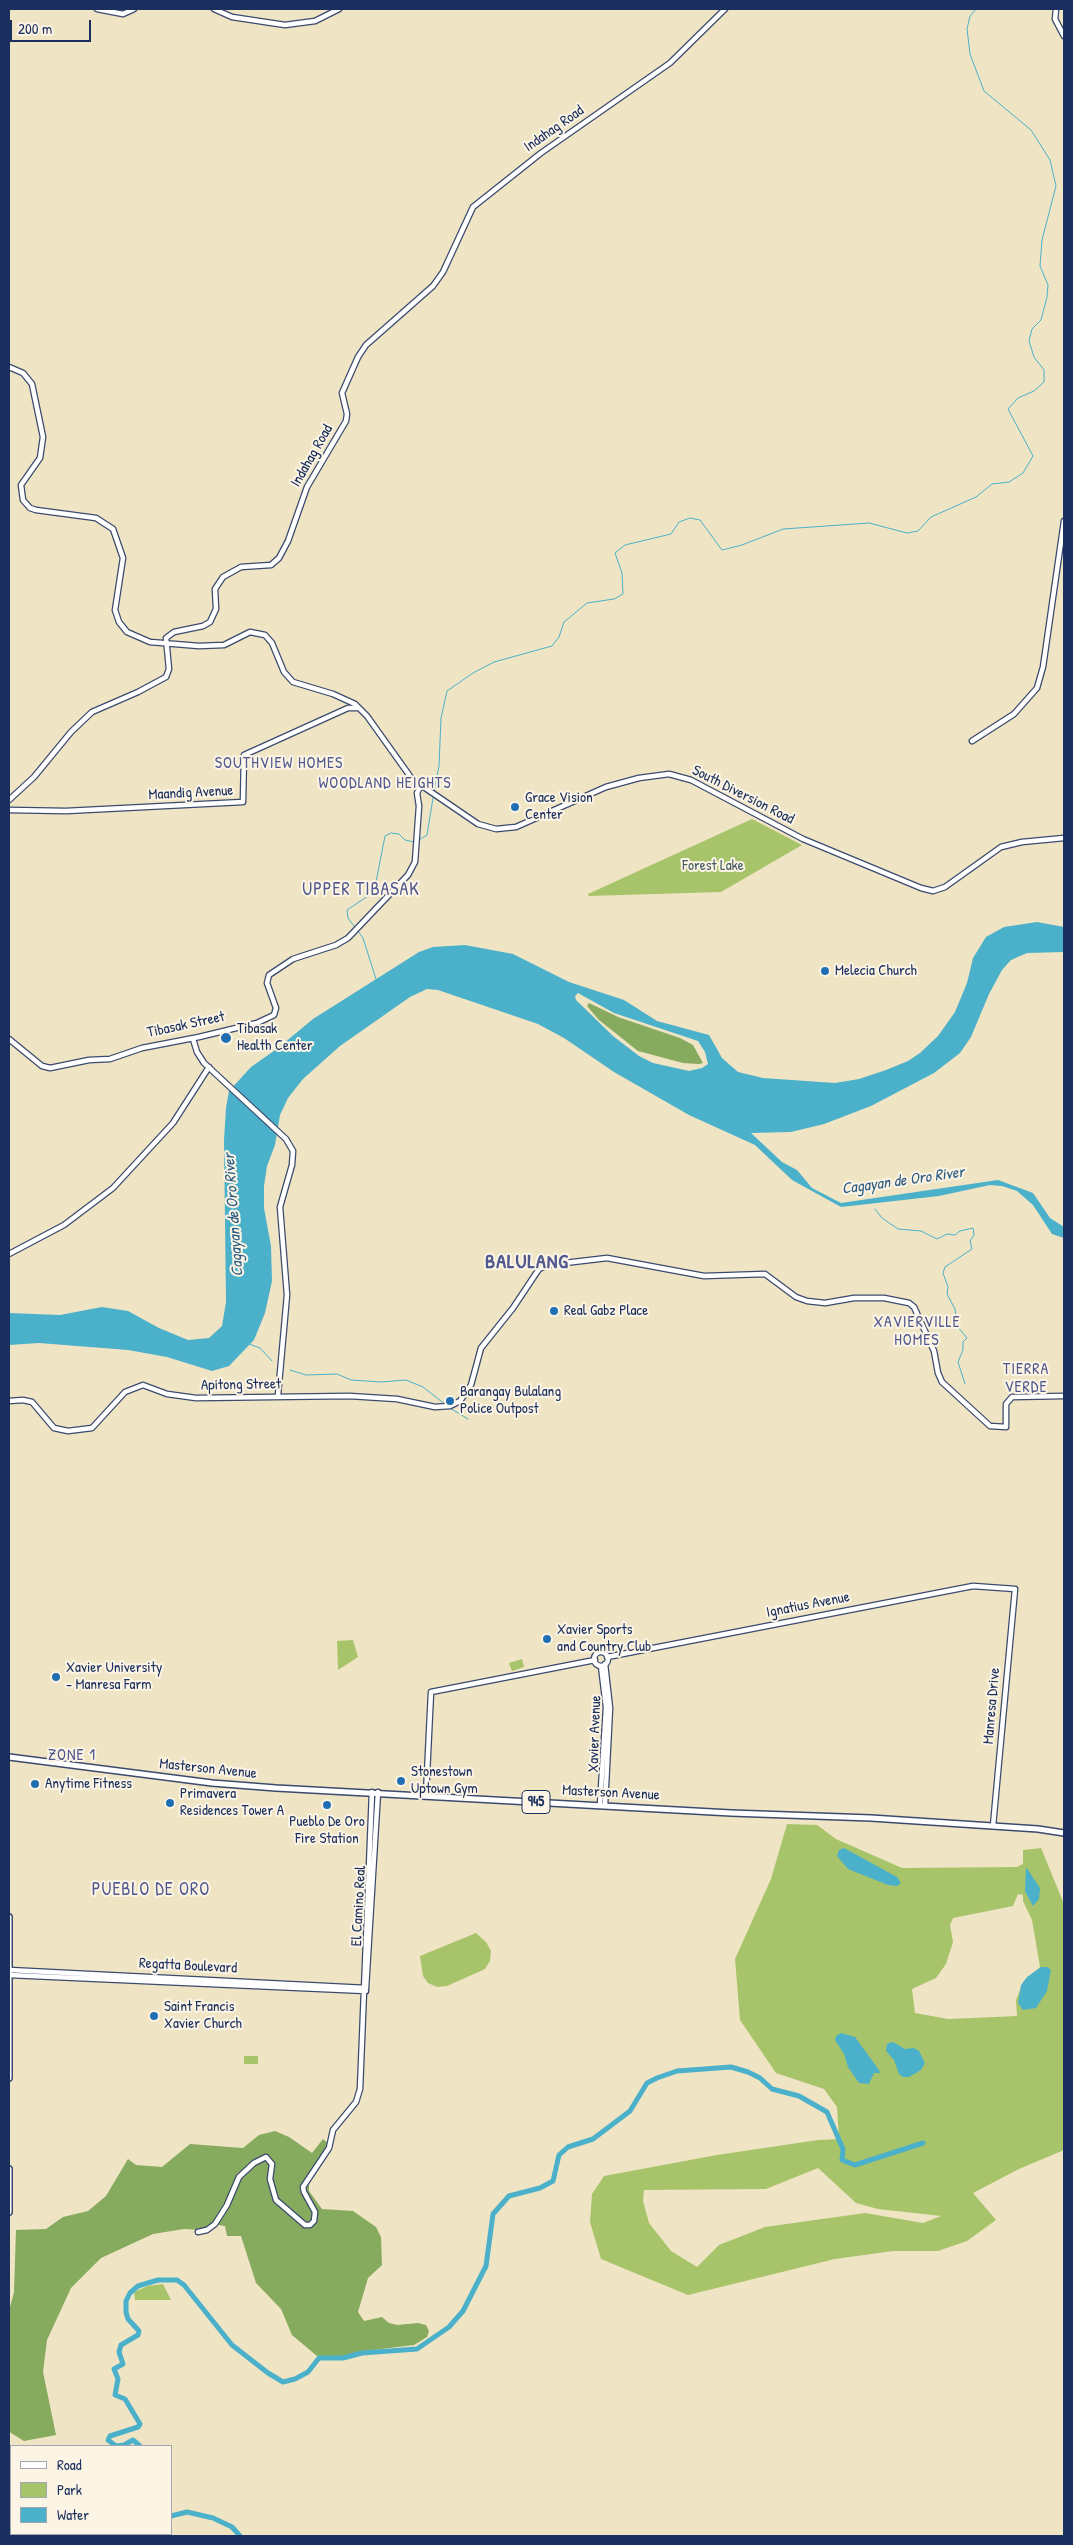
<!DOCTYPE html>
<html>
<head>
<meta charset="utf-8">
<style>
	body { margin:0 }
	#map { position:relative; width:1073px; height:2545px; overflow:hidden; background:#efe4c4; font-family:"Patrick Hand",sans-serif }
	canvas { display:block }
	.frame { position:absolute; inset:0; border:10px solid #1b2f5e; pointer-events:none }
	.legend { position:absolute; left:10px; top:2445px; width:162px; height:90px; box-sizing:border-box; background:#fcf5e5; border:1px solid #a2a6af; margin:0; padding:6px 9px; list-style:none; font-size:15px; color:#1b2f5e }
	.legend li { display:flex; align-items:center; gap:10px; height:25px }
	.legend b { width:25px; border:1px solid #a2a6af }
	.scale { position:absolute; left:10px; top:20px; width:81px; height:22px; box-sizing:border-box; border:2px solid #1b2f5e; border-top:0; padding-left:6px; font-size:15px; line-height:18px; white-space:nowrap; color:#1b2f5e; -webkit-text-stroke:4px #fcf5e5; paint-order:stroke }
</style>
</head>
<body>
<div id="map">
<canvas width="1073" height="2545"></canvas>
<div class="frame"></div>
<ul class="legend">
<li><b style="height:6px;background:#fff"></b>Road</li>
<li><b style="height:14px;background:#a8c46a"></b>Park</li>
<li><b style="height:14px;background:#4bb1ca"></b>Water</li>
</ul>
<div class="scale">200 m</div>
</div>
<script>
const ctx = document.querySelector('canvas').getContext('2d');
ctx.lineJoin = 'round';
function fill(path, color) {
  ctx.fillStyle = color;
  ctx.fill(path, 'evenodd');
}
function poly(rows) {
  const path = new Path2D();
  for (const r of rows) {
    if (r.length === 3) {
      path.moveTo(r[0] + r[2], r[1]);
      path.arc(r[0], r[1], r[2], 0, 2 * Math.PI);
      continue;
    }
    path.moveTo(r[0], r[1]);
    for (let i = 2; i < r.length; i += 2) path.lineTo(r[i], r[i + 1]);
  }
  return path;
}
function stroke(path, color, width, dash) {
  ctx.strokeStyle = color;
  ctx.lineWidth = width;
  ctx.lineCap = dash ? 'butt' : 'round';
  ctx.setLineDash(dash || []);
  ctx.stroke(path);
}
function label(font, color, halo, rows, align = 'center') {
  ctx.font = font + ' "Patrick Hand",sans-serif';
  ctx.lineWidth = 4;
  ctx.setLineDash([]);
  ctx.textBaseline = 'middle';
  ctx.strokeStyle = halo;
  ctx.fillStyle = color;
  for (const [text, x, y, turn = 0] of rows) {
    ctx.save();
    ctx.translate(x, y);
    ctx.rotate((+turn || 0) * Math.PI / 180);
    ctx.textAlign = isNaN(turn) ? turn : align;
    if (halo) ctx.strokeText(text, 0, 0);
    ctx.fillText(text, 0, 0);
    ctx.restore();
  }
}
const green = poly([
	[752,819,802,845,721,892,589,896,588,894],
	[353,1640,358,1657,338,1670,337,1641],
	[522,1659,524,1667,512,1671,509,1663],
	[787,1824,817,1825,836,1839,902,1868,1017,1867,1023,1864,1023,1850,1041,1848,1064,1904,1064,2150,1019,2169,973,2193,996,2220,967,2241,938,2251,893,2251,835,2259,688,2295,601,2259,590,2222,592,2194,604,2176,717,2155,818,2140,839,2139,837,2107,824,2089,776,2073,740,2020,735,1959,771,1879],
	[1018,1894,1023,1895,1023,1901,1032,1920,1040,1967,1022,1985,1016,2000,1017,2016,948,2019,915,2013,912,1989,936,1978,946,1964,953,1942,950,1925,953,1918,1013,1906],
	[818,2168,856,2203,878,2209,941,2216,923,2223,865,2213,765,2227,719,2245,697,2267,671,2251,649,2223,643,2201,644,2190,766,2189],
	[476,1933,486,1942,491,1951,490,1961,485,1969,447,1986,437,1987,428,1983,423,1976,420,1956],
	[244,2056,258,2056,258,2064,244,2064],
	[163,2284,171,2300,135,2300,134,2292,148,2286]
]);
const forest = poly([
	[589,1003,618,1017,680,1038,693,1045,703,1063,699,1064,683,1063,638,1051,599,1020,587,1006],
	[275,2131,289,2137,312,2153,323,2139,332,2147,309,2183,309,2191,322,2209,353,2211,376,2227,381,2237,382,2265,368,2278,358,2312,364,2321,382,2317,389,2323,397,2325,418,2323,426,2325,429,2331,427,2337,414,2345,364,2351,347,2356,317,2356,292,2335,281,2309,256,2283,241,2236,227,2236,225,2226,212,2224,202,2230,184,2229,153,2234,101,2258,71,2288,47,2340,43,2372,56,2435,24,2441,11,2433,9,2431,9,2311,14,2292,16,2230,46,2229,63,2217,88,2211,106,2196,128,2159,136,2165,162,2167,190,2144,243,2148,259,2135]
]);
const water = poly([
	[1037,922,1064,927,1064,952,1027,953,1011,960,1002,970,989,994,971,1037,960,1053,934,1073,871,1106,824,1124,791,1132,751,1133,782,1162,797,1170,812,1188,841,1203,998,1180,1033,1193,1050,1218,1064,1227,1064,1238,1052,1234,1033,1205,1017,1191,1002,1186,990,1185,939,1196,841,1207,792,1180,755,1145,689,1115,614,1072,564,1038,538,1024,438,990,427,989,410,997,340,1046,303,1079,288,1098,280,1115,275,1145,267,1166,264,1186,264,1208,271,1246,272,1281,265,1313,254,1340,229,1366,212,1371,167,1357,128,1350,39,1343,9,1345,9,1313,60,1315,102,1307,128,1311,159,1328,188,1340,209,1338,222,1326,226,1302,224,1140,226,1108,229,1091,251,1067,278,1048,313,1019,419,952,433,947,465,945,513,954,569,982,624,1000,657,1021,709,1035,722,1058,738,1072,763,1078,835,1083,859,1079,886,1070,908,1061,920,1053,938,1036,955,1012,967,983,973,958,986,937,1004,927],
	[578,993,614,1013,698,1041,705,1052,708,1064,702,1068,689,1071,653,1063,639,1056,613,1036,576,1000,575,996],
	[844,1848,897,1877,901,1883,897,1886,888,1885,848,1869,837,1856,839,1850],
	[1026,1867,1040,1888,1039,1899,1033,1906,1025,1891],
	[1041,1967,1047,1967,1051,1970,1047,1991,1036,2008,1023,2010,1018,2003,1021,1985,1027,1977],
	[841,2033,855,2037,879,2070,880,2073,874,2073,869,2084,859,2083,848,2067,844,2054,835,2040,836,2036],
	[893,2042,905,2049,914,2048,919,2051,925,2063,921,2070,909,2077,903,2077,899,2074,894,2060,886,2051,887,2044]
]);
const stream = poly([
	[434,791,439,766,441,718,447,691,473,673,494,662,552,646,559,637,564,622,587,603,614,599,623,594,622,573,615,553,625,545,671,534,679,522,690,518,700,520,722,550,742,545,783,529,869,523,907,533,918,531,931,517,976,497,992,484,1009,482,1023,473,1033,456,1008,409,1018,398,1034,391,1044,382,1044,370,1034,357,1029,341,1032,329,1041,320,1047,297,1048,285,1040,266,1042,240,1056,186,1050,160,1031,130,984,91,970,54,967,29,970,16,976,9],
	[417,841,427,835,433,798],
	[376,979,363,938,348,918,347,910,374,892,385,836,391,833,399,834,405,840,414,842],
	[875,1209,882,1218,898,1229,921,1231,937,1239,947,1234,955,1235,960,1231,973,1228,974,1235,970,1241,972,1249,945,1267,943,1273,948,1287,947,1294,955,1309,957,1326,967,1338,963,1342,963,1350,958,1362,965,1384],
	[249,1344,260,1348,272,1361],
	[290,1370,306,1375,337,1374,351,1380,381,1382,406,1380,423,1387,446,1405],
	[450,1408,468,1419]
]);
const river = poly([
	[140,2446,133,2440,124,2445,116,2446,108,2440,110,2436,138,2427,140,2424,125,2399,115,2395,118,2379,114,2369,123,2364,119,2352,121,2345,138,2335,139,2331,128,2319,126,2312,126,2301,130,2293,138,2286,158,2280,177,2280,184,2285,232,2345,268,2373,283,2382,295,2379,308,2372,319,2358,343,2358,362,2353,417,2349,449,2327,463,2311,486,2266,493,2214,509,2196,540,2188,553,2181,559,2155,568,2147,593,2139,630,2111,647,2083,657,2078,677,2071,731,2067,748,2072,760,2078,772,2089,799,2096,827,2112,843,2149,842,2160,855,2165,923,2143],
	[171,2516,187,2512,213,2518,232,2527,240,2536],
	[126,2536,127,2534],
	[141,2536,146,2534]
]);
const secondary = poly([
	[97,9,123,14,134,9],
	[214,9,232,17,285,25,315,21,339,9],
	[1056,9,1055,19,1064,36],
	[9,367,23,373,32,384,43,437,40,458,21,485,23,500,30,508,36,510,96,518,113,529,123,558,115,610,119,622,127,632,150,642,199,646,224,645,250,632,265,635,272,643,284,672,293,682,333,694,355,704,367,716,412,779,478,824,496,829,516,827,606,787,639,778,669,774,691,780,803,839,921,888,933,891,945,887,1001,847,1022,842,1064,838],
	[972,741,1014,714,1037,688,1043,667,1064,521],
	[9,800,34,777,71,732,92,712,138,692,166,677,169,669,166,638,174,632,203,626,210,622,216,609,215,589,223,577,241,567,271,565,279,558,288,541,307,487,346,421,347,414,342,393,358,357,366,345,433,286,443,272,473,207,541,153,670,63,725,9],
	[9,810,66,811,243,802,244,755,348,708,358,708],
	[9,1039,42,1066,50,1068,89,1060,110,1059,142,1048,199,1037,257,1023,274,1015,276,1008,267,983,269,975,293,959,336,945,348,938,408,875,415,862,419,806,417,793,421,785],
	[193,1039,197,1052,204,1063,286,1139,293,1151,292,1165,280,1207,287,1295,278,1395],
	[9,1254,64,1225,113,1188,173,1123,209,1067],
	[9,1401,23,1400,32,1402,54,1428,68,1431,92,1428,125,1392,143,1385,167,1394,196,1398,349,1396,397,1399,435,1407,450,1406,460,1401,471,1385,481,1348,513,1308,539,1269,548,1265,607,1258,704,1276,765,1274,796,1297,807,1301,825,1303,854,1298,884,1298,909,1303,914,1307,934,1351,938,1373,942,1382,990,1426,1006,1427,1006,1404,1012,1397,1064,1396],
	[601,1659,7],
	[607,1657,973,1586,1015,1589,993,1826],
	[605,1664,610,1708,605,1805],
	[426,1795,431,1692,595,1660],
	[600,1805,606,1707,601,1666],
	[9,1970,366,1988],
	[9,1975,366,1991],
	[366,1988,378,1792],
	[198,2232,207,2230,215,2224,227,2205,239,2177,254,2163,266,2157,272,2164,270,2179,276,2200,305,2225,310,2225,314,2221,315,2212,304,2192,303,2187,329,2148,333,2130,356,2102,360,2089,372,1792]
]);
const primary = poly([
	[9,1757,212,1783,276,1788,731,1813,871,1818,1038,1829,1064,1833],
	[9,1917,9,2078],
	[9,2169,9,2212]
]);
const markers = [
	[515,807,5,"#1f6fb2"],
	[825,971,5,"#1f6fb2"],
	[226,1038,6,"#1f6fb2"],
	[554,1311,5,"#1f6fb2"],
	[450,1401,5,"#1f6fb2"],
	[547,1639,5,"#1f6fb2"],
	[56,1677,5,"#1f6fb2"],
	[401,1781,5,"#1f6fb2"],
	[35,1784,5,"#1f6fb2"],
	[170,1803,5,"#1f6fb2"],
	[327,1805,5,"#1f6fb2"],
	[154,2016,5,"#1f6fb2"]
];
const shields = [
	[536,1802,28]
];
const shieldNames = [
	["945",536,1802]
];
const streetNames = [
	["Indahag Road",554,129,-35],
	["Indahag Road",312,456,-60],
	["Maandig Avenue",191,793,-3],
	["South Diversion Road",743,795,27],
	["Tibasak Street",186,1025,-12],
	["Apitong Street",241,1385,-1],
	["Ignatius Avenue",808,1605,-11],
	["Manresa Drive",992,1706,-85],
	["Xavier Avenue",595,1734,-88],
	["Masterson Avenue",208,1769,6],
	["Masterson Avenue",611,1793,3],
	["El Camino Real",359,1906,-87],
	["Regatta Boulevard",188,1966,3]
];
const poiNames = [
	["Grace Vision",525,798],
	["Center",525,815],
	["Melecia Church",835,971],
	["Tibasak",237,1029],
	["Health Center",237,1046],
	["Real Gabz Place",564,1311],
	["Barangay Bulalang",460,1392],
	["Police Outpost",460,1409],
	["Xavier Sports",557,1630],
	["and Country Club",557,1647],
	["Xavier University",66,1668],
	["- Manresa Farm",66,1685],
	["Stonestown",411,1772],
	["Uptown Gym",411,1789],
	["Anytime Fitness",45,1784],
	["Primavera",180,1794],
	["Residences Tower A",180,1811],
	["Pueblo De Oro",327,1822,"center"],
	["Fire Station",327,1839,"center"],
	["Saint Francis",164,2007],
	["Xavier Church",164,2024]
];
const parkNames = [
	["Forest Lake",713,866]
];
const neighbourhoodNames = [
	["SOUTHVIEW HOMES",279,764],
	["WOODLAND HEIGHTS",385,784],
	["XAVIERVILLE",917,1323],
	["HOMES",917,1341],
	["TIERRA",1026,1370],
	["VERDE",1026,1388],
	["ZONE 1",72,1756]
];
const waterNames = [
	["Cagayan de Oro River",903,1181,-8],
	["Cagayan de Oro River",234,1215,-94]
];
const quarterNames = [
	["UPPER TIBASAK",361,890],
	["PUEBLO DE ORO",151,1890]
];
const districtNames = [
	["BALULANG",527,1263]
];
fill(green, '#a8c46a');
fill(forest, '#86aa5e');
fill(water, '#4bb1ca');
stroke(stream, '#4bb1ca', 1);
stroke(river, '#4bb1ca', 5);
stroke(secondary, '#3b4a6d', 7);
stroke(primary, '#3b4a6d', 8);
stroke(secondary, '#fff', 4.5);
stroke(primary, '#fff', 5);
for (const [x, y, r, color] of markers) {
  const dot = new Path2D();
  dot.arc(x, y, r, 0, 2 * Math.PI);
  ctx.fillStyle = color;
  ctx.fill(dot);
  stroke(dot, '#fcf5e5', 2);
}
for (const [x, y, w] of shields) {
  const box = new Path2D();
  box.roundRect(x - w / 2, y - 11.5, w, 23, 4);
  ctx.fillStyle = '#fcf5e5';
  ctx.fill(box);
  stroke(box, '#1b2f5e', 1);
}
label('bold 14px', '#1b2f5e', null, shieldNames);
label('15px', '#1b2f5e', '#fcf5e5', streetNames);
label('15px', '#1b2f5e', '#fcf5e5', poiNames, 'left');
label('15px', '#455c62', '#fcf5e5', parkNames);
ctx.letterSpacing = '1px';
label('16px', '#51598f', '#fcf5e5', neighbourhoodNames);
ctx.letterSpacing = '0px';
label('italic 16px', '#2c5c84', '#fcf5e5', waterNames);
ctx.letterSpacing = '1px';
label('18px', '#51598f', '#fcf5e5', quarterNames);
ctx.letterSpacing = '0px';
ctx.letterSpacing = '1px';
label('bold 20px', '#51598f', '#fcf5e5', districtNames);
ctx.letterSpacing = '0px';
</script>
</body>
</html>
